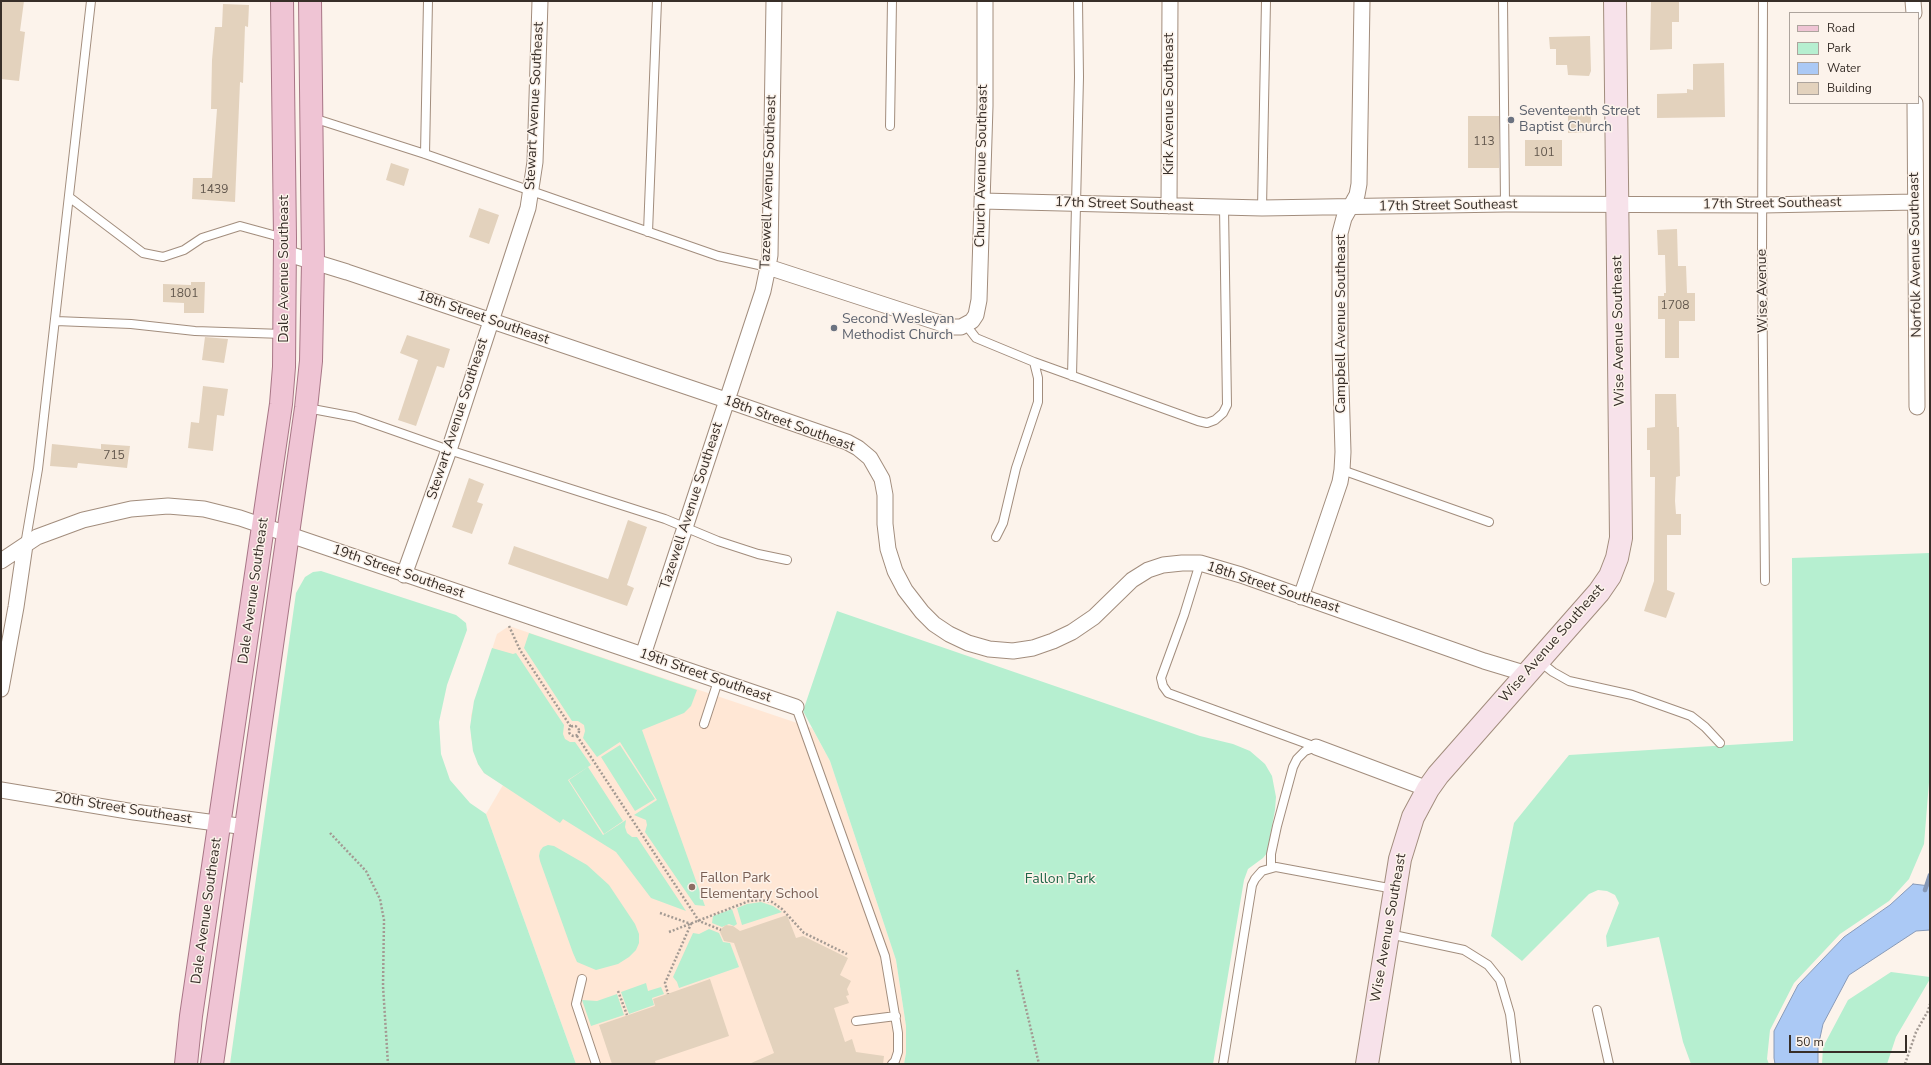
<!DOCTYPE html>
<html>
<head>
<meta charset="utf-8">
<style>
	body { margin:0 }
	#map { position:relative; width:1931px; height:1065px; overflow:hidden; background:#fcf3eb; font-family:"Nunito Sans",sans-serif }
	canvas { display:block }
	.frame { position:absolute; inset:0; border:2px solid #372e28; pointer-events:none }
	.legend { position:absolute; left:1789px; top:12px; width:130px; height:92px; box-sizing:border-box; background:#fcf3eb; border:1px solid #ada49d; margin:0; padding:5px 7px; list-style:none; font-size:12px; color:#372e28 }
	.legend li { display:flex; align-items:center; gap:8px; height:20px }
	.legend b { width:20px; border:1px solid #ada49d }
	.scale { position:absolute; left:1789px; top:1035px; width:118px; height:18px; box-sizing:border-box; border:2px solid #372e28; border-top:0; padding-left:5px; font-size:12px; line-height:14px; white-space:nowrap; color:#372e28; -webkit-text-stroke:3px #fcf3eb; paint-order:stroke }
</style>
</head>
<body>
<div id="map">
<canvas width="1931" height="1065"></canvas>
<div class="frame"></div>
<ul class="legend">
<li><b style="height:5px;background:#efc4d4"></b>Road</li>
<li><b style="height:11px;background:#b6efd0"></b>Park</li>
<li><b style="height:11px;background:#abc9f5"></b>Water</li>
<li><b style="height:11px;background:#e3d2bd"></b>Building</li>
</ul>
<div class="scale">50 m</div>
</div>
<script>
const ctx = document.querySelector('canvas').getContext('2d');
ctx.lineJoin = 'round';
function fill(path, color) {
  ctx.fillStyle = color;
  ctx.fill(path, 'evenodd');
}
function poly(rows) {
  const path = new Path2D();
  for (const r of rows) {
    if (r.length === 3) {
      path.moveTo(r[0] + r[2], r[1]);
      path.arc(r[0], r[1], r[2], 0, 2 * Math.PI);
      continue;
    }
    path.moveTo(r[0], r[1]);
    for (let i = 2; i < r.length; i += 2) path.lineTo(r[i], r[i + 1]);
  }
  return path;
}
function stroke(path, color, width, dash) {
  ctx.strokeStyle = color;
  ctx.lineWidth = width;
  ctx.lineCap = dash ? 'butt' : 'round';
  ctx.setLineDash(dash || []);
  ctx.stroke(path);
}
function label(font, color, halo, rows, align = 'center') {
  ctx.font = font + ' "Nunito Sans",sans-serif';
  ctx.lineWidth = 3;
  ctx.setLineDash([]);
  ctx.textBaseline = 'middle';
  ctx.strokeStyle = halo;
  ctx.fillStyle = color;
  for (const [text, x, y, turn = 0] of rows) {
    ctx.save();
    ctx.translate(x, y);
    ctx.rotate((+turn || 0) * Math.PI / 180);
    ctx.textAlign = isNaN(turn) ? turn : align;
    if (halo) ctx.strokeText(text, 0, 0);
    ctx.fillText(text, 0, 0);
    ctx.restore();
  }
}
const built = poly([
	[509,626,812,728,830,761,896,960,906,1026,906,1053,904,1064,576,1064,486,814,503,785,484,773,478,764,471,738,471,715,497,634]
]);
const green = poly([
	[1930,553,1930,770,1924,844,1909,879,1889,901,1840,934,1794,983,1770,1030,1767,1059,1769,1064,1691,1064,1683,1042,1659,937,1607,947,1606,936,1619,903,1615,895,1607,891,1598,890,1589,894,1522,961,1491,936,1514,823,1569,755,1793,741,1792,558],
	[321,571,456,615,466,623,467,630,447,685,439,722,441,754,450,780,470,803,486,814,576,1064,230,1064,296,593,305,577,313,572],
	[837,611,1200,736,1233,744,1250,751,1265,764,1272,776,1276,797,1275,810,1267,853,1263,858,1248,869,1244,880,1213,1064,904,1064,906,1053,906,1026,896,960,830,761,803,711],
	[529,633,697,690,691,706,684,713,642,730,705,906,695,905,645,832,647,825,646,820,634,815,657,800,620,742,597,757,583,738,585,731,584,725,578,721,572,721,524,648],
	[492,648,513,654,516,653,564,725,563,734,565,739,570,742,575,742,591,765,568,780,603,835,626,820,625,827,627,833,632,837,637,837,686,911,651,898,616,852,563,819,560,823,484,773,478,764,473,751,470,727,474,701],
	[620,745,655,799,635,811,601,757],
	[588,767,623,821,604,834,569,780],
	[548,845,554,846,587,865,609,885,635,924,639,934,639,943,636,950,629,957,618,964,596,970,577,962,573,953,540,861,539,856,540,851,543,847],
	[761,902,773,906,782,912,742,925,737,908,747,904],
	[732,909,737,924,734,926,729,924,722,927,712,923,713,916],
	[709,929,719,933,723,942,730,943,739,967,679,988,677,982,673,977,693,933,699,934],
	[1891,972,1930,977,1930,979,1896,1037,1887,1064,1822,1064,1823,1047,1848,1000],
	[646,983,648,991,661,987,664,994,652,998,654,1005,629,1014,621,992],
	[617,994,624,1015,591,1026,582,1000,597,1001]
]);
const water = poly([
	[1913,884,1930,886,1930,930,1916,931,1849,975,1823,1024,1818,1047,1818,1064,1775,1064,1774,1058,1774,1031,1798,985,1844,937,1890,905,1913,884]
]);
const stream = poly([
	[1925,890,1930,875]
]);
const building = poly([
	[1,1,24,1,20,31,25,32,19,81,1,79],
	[1651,2,1679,2,1679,22,1672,22,1672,49,1650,50],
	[223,4,249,5,248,27,245,26,243,83,240,82,235,202,192,199,193,178,212,178,217,109,211,109,212,60,215,27,222,27],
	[1590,36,1591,71,1589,76,1568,75,1567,65,1556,65,1556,49,1550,49,1549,37],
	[1724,63,1725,117,1657,118,1657,94,1687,93,1687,89,1693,90,1693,64],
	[1591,113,1591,132,1568,133,1568,114],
	[1468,116,1499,116,1499,168,1468,168],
	[1525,140,1562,140,1562,166,1525,166],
	[391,163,409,169,404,186,386,180],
	[479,208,499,215,489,244,469,237],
	[1677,229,1678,266,1686,266,1687,293,1695,293,1695,321,1679,321,1679,358,1665,358,1665,319,1658,319,1658,296,1664,296,1664,293,1666,293,1665,255,1658,255,1657,230],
	[191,282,205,282,204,313,184,313,184,303,163,302,163,284,191,285],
	[407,335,450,349,444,368,437,366,416,426,398,420,418,360,400,353],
	[205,337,228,339,224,363,202,360],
	[203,386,228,389,224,416,217,415,213,451,188,448,191,422,199,423],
	[1655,394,1676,394,1677,427,1679,427,1680,476,1676,477,1675,501,1676,514,1681,514,1681,535,1667,535,1667,590,1675,593,1666,618,1644,611,1654,581,1655,477,1650,477,1650,450,1647,450,1647,428,1655,427],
	[52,444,101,449,101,444,130,446,127,468,78,463,77,468,50,466],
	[469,478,484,484,477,502,483,504,472,534,452,527],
	[628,520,647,527,627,585,634,588,627,606,508,564,514,546,608,579],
	[787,915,796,938,803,936,848,958,840,975,851,981,847,989,849,995,846,996,849,1003,834,1008,845,1042,852,1039,856,1052,884,1056,883,1064,749,1064,774,1053,734,943,724,941,720,932,722,928,726,925,733,926,740,931],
	[710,979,729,1036,655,1061,656,1064,612,1064,599,1025,655,1006,653,999]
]);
const path = poly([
	[509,626,520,650,571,727],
	[574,731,5],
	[577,736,699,921,721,930],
	[330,833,366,871,380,899,384,920,383,986,388,1064],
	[660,913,691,924,665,983,668,994],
	[669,932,749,901,762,900,772,902,782,909,804,933,847,954],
	[1017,970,1039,1064],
	[618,991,627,1015],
	[1905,1064,1916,1032,1928,1011,1930,1004]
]);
const lane = poly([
	[1503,1,1505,204],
	[1763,1,1762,251,1765,581],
	[313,118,425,154,718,256,768,267],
	[890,126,892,1],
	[425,154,428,1],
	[69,197,143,253,163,257,184,250,202,238,240,226,284,238],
	[1262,208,1266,1],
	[648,232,657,1],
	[56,321,131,324,195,331,283,334],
	[966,325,976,338,1034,362,1038,378,1038,402,1016,468,1003,523,996,537],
	[1034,362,1198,421,1207,423,1215,420,1223,413,1227,405,1224,207],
	[1072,376,1079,77,1078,1],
	[307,408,355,417,449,450,665,519,718,541,758,554,787,560],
	[1342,470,1489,522],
	[25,545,38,469,91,1],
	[1200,563,1184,615,1161,678,1163,686,1168,693,1316,747],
	[1539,661,1553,672,1569,681,1632,695,1691,716,1705,727,1720,743],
	[796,707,885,956,898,1033,898,1052,895,1061,892,1064],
	[704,724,718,681],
	[1271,868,1271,854,1277,826,1293,767,1297,759,1305,751,1316,747],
	[1389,934,1464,950,1488,965,1500,980,1510,1014,1516,1064],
	[582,979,576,1004,596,1064],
	[1597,1010,1609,1064],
	[856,1021,896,1016],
	[1223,1064,1252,885,1255,879,1262,871,1276,867,1394,889]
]);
const street = poly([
	[1913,1,1914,13],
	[1915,103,1917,407],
	[982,201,1262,208,1505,204,1763,205,1915,202],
	[1169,206,1170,1],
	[285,253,347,272,726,400,847,442,858,448,870,458,882,479,885,495,885,524,888,549,895,571,905,590,922,612,934,624,949,634,968,643,989,649,1013,651,1033,648,1053,641,1072,632,1094,617,1132,580,1148,570,1163,565,1182,563,1200,563,1241,575,1484,661,1527,674],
	[768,267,952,327,961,327,972,321,976,315,979,300,985,106,985,1],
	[1,561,37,537,83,520,131,509,168,506,204,509,240,518,796,707],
	[404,575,449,450,528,208,535,162,540,1],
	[1301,597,1340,482,1342,470,1343,452,1340,351,1340,233,1344,218,1357,195,1359,184,1362,1],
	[643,655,763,291,768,267,770,255,774,1],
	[1,689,16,607,25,545],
	[1316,747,1428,789],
	[1,790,134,812,246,827]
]);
const secondary = poly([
	[1367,1064,1400,859,1413,817,1428,789,1438,775,1599,592,1610,576,1617,558,1621,538,1615,1]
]);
const primary = poly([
	[186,1064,191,1016,281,404,284,367,285,238,282,1],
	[212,1064,306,408,311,361,313,262,310,1]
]);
const markers = [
	[1511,120,4,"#6b7280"],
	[834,328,4,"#6b7280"],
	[692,887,4,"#8d6e63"]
];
const numberNames = [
	["113",1484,142],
	["101",1544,153],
	["1439",214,190],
	["1801",184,294],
	["1708",1675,306],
	["715",114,456]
];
const streetNames = [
	["Kirk Avenue Southeast",1170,104,-90],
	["Stewart Avenue Southeast",535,106,-87],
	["Church Avenue Southeast",982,166,-89],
	["Tazewell Avenue Southeast",769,182,-88],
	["17th Street Southeast",1772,204,-1],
	["17th Street Southeast",1124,205,2],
	["17th Street Southeast",1448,206,-1],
	["Norfolk Avenue Southeast",1916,255,-91],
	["Dale Avenue Southeast",285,269,-90],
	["Wise Avenue",1763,291,-91],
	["18th Street Southeast",483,318,19],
	["Campbell Avenue Southeast",1342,324,-90],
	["Wise Avenue Southeast",1619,331,-91],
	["Stewart Avenue Southeast",458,419,-72],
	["18th Street Southeast",789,424,20],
	["Tazewell Avenue Southeast",692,506,-72],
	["19th Street Southeast",398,572,19],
	["18th Street Southeast",1273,588,18],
	["Dale Avenue Southeast",254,591,-82],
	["Wise Avenue Southeast",1552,644,-49],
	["19th Street Southeast",705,676,19],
	["20th Street Southeast",123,809,9],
	["Dale Avenue Southeast",207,911,-82],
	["Wise Avenue Southeast",1389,928,-80]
];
const worshipNames = [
	["Seventeenth Street",1519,112],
	["Baptist Church",1519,128],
	["Second Wesleyan",842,320],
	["Methodist Church",842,336]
];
const educationNames = [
	["Fallon Park",700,879],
	["Elementary School",700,895]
];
const parkNames = [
	["Fallon Park",1060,880]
];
fill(built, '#ffe7d5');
fill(green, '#b6efd0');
fill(water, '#abc9f5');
stroke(water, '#889ab8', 1);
stroke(stream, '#889ab8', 4.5);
fill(building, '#e3d2bd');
stroke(lane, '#a28d7d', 10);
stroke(street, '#a28d7d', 17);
stroke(secondary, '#a28d7d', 24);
stroke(primary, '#a87686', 24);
stroke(path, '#a39a93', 2.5, [2, 2]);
stroke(lane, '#fff', 8);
stroke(street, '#fff', 15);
stroke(secondary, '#f7e2ea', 22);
stroke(primary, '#efc4d4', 22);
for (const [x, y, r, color] of markers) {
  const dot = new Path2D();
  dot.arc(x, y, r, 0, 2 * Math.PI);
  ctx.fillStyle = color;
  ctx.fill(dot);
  stroke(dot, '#fcf3eb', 1.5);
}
label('12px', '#62574d', null, numberNames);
label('14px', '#372e28', '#fcf3eb', streetNames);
label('14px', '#5b616d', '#fcf3eb', worshipNames, 'left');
label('14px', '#785e54', '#fcf3eb', educationNames, 'left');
label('14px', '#1d6647', '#fcf3eb', parkNames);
</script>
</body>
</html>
